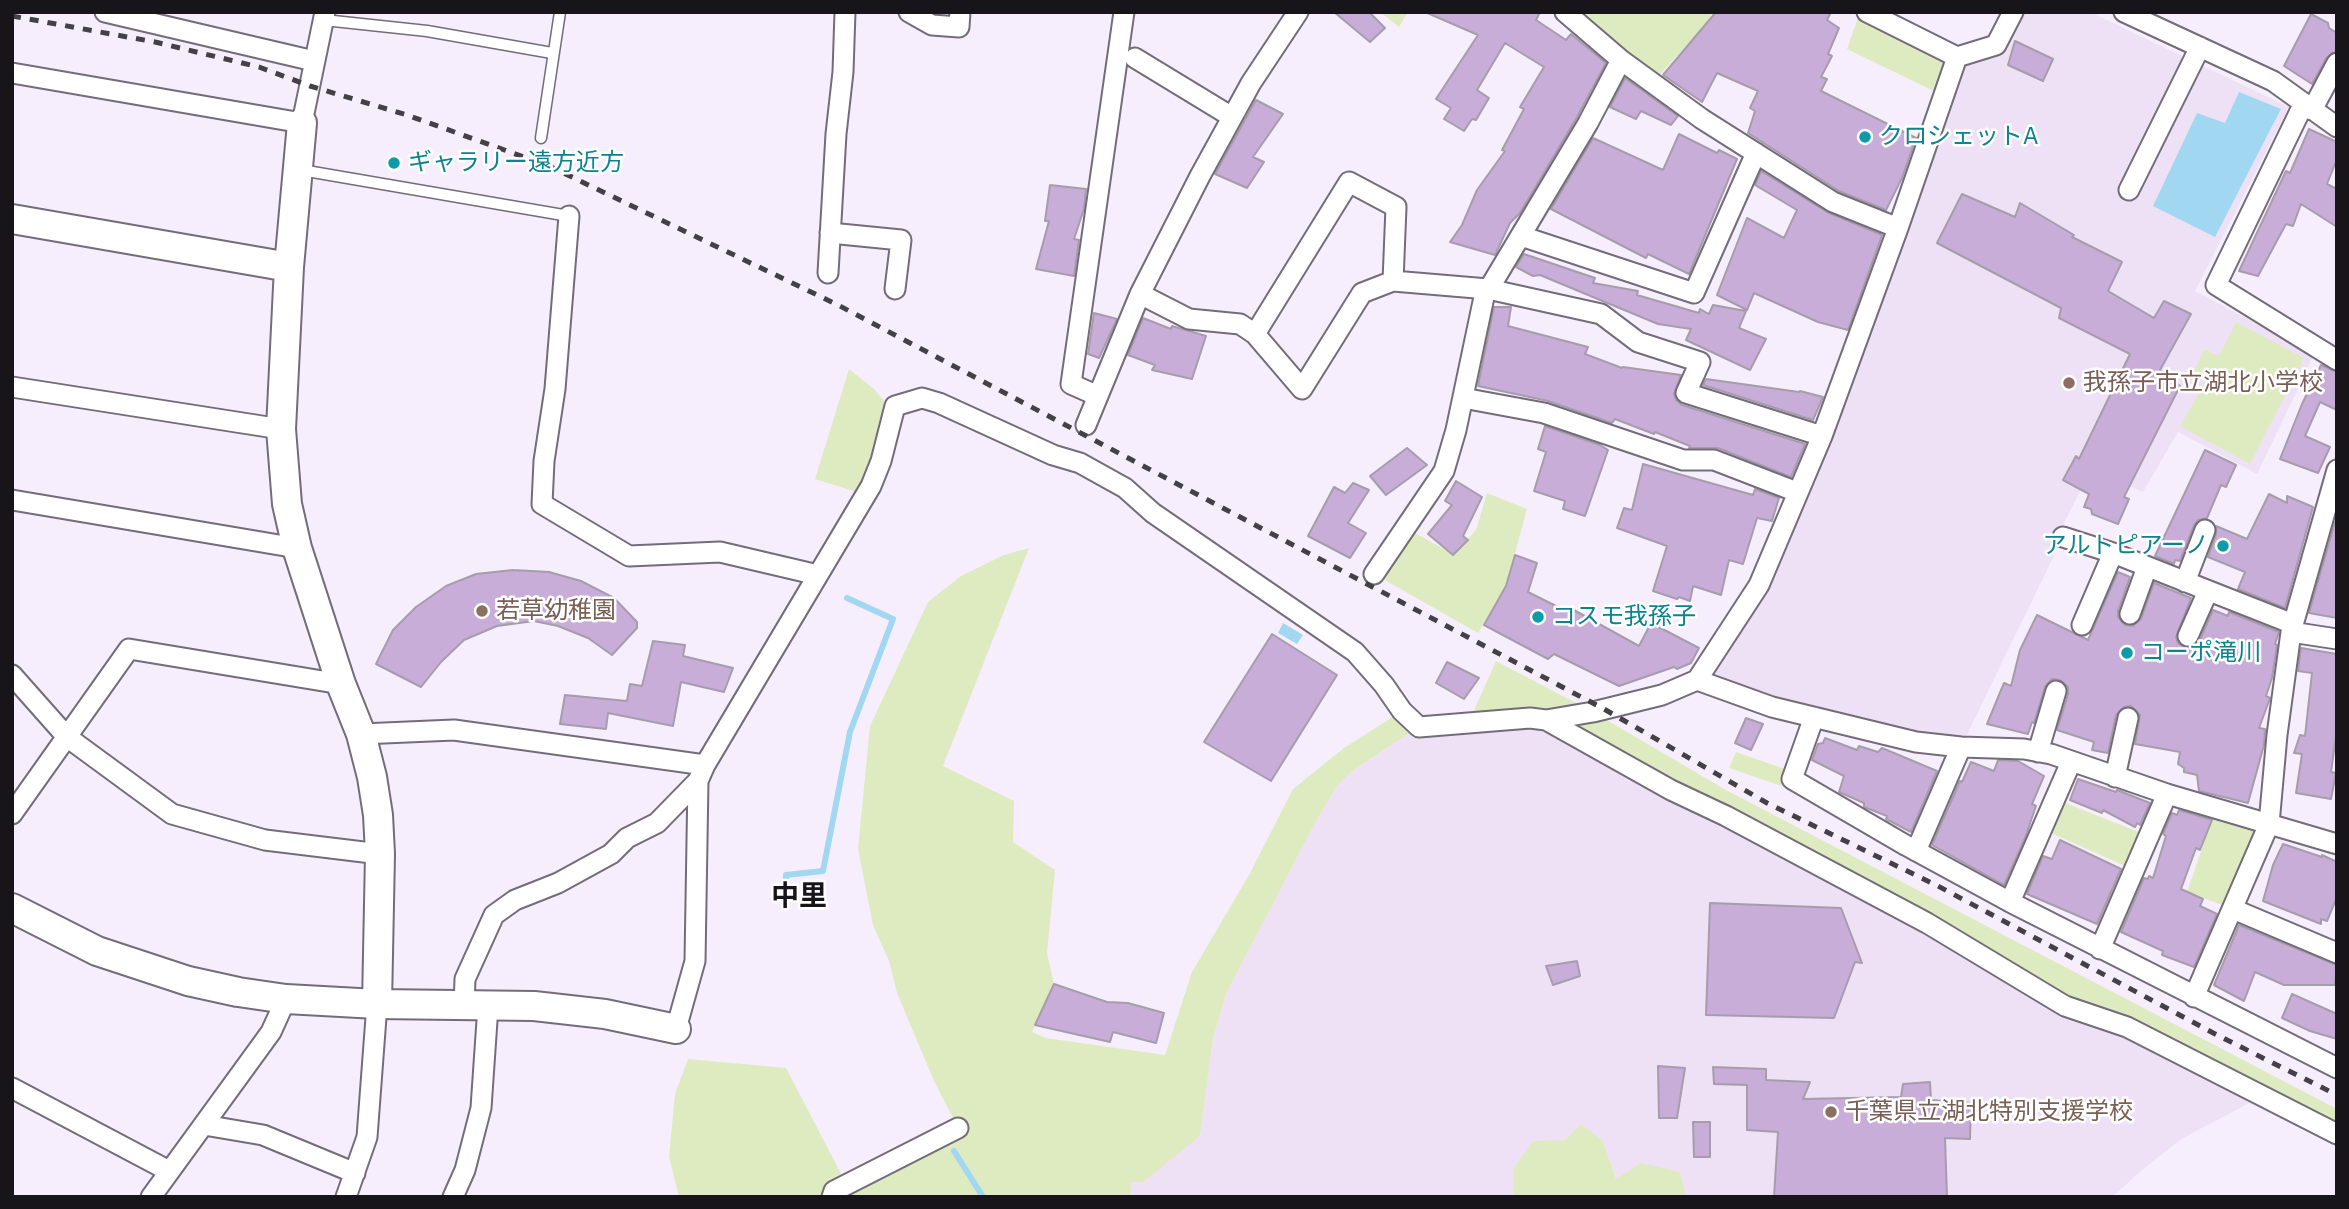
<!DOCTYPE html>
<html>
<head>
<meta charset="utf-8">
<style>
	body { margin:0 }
	#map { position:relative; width:2349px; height:1209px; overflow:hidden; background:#f7eefd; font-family:"IBM Plex Sans",sans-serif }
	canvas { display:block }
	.frame { position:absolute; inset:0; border:14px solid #18151a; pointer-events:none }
</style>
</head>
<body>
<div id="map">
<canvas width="2349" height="1209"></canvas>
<div class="frame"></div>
</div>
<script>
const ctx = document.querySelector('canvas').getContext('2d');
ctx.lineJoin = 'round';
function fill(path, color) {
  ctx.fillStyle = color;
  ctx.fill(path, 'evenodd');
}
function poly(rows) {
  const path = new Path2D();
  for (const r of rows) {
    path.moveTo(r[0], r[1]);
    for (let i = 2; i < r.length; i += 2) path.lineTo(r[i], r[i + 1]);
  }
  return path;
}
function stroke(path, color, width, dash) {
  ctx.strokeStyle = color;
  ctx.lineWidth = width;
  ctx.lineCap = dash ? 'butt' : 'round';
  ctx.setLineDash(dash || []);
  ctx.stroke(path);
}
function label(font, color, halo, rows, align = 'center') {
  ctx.font = font + ' "IBM Plex Sans","Noto Sans JP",sans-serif';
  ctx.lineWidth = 5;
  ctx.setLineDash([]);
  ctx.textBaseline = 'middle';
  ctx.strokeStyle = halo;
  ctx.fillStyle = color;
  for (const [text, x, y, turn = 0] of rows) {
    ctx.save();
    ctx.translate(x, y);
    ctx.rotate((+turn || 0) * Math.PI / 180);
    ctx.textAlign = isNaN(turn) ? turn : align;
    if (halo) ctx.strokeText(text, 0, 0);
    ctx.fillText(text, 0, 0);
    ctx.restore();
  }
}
const built = poly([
	[2013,12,2090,12,2289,107,2195,291,2314,354,2287,412,2257,474,2178,432,2143,492,2091,470,2064,523,2063,537,1961,747,1697,680,1759,585,1957,57,1996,45],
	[1546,720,2261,1097,2183,1138,2148,1165,2112,1197,1686,1197,1679,1172,1616,1179,1603,1141,1565,1140,1514,1168,1514,1197,1130,1197,1130,1181,1200,1136,1213,1039,1226,994,1313,827,1337,786,1352,771,1419,727]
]);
const green = poly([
	[1380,12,1408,12,1399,27],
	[1579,12,1712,12,1707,23,1653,82],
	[1860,12,1957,57,1944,96,1847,49],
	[2236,322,2304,358,2250,464,2180,426,2206,381,2194,372,2204,350,2219,356],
	[849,369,875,390,884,401,874,456,857,492,815,479],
	[1487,493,1527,509,1506,586,1478,633,1374,574,1406,528,1453,554,1476,530],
	[1029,548,943,766,1014,801,1013,842,1055,870,1047,953,1054,984,1032,1032,1046,1038,1165,1055,1192,972,1249,875,1293,789,1344,748,1402,711,1419,727,1352,771,1337,786,1313,827,1226,994,1213,1039,1200,1136,1143,1182,1131,1182,1130,1197,846,1197,958,1128,934,1081,897,993,889,961,873,925,858,849,870,726,928,602,961,576,1004,555],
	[1496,661,1593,712,1726,790,2337,1109,2337,1134,2065,1006,1546,720,1468,724],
	[1736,752,1785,769,1781,786,1729,768],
	[2055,799,2149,836,2134,870,2042,829],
	[2216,808,2269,824,2233,909,2187,892],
	[688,1059,786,1068,847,1185,832,1197,679,1197,669,1157,675,1094],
	[1581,1124,1603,1141,1616,1179,1641,1163,1680,1172,1686,1197,1514,1197,1514,1168,1533,1141,1565,1140]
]);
const water = poly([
	[2239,92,2281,109,2215,237,2153,206,2197,113,2225,123],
	[1283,623,1303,635,1297,644,1278,633]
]);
const stream = poly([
	[786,899,786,875,823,871,850,732,893,619,847,598],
	[954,1151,983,1197]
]);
const building = poly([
	[1334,12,1369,12,1385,28,1370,42,1334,12],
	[1425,12,1540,12,1536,20,1566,40,1571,34,1606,63,1577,117,1520,213,1510,223,1495,255,1450,242,1462,225,1477,190,1505,151,1502,150,1524,109,1520,107,1544,67,1505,43,1477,90,1489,98,1476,120,1472,119,1464,131,1444,119,1451,108,1436,99,1478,35,1425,12],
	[1716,12,1831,12,1827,20,1839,28,1828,54,1832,56,1821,77,1827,79,1821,91,1916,138,1902,178,1886,210,1839,191,1748,133,1755,111,1750,108,1758,91,1717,73,1702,102,1663,75,1716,12],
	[2311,14,2328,23,2329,28,2337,33,2337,51,2327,57,2312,84,2284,66,2311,14],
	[2015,41,2053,59,2043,81,2008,65,2015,41],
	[1625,78,1678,116,1671,125,1641,111,1636,119,1610,107,1625,78],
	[1256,100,1283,114,1253,157,1264,162,1247,188,1215,174,1256,100],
	[2309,129,2337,142,2337,159,2327,184,2337,189,2337,227,2301,204,2293,226,2286,224,2258,276,2239,271,2286,171,2290,173,2309,129],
	[1679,134,1717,153,1719,150,1737,159,1689,274,1648,254,1646,258,1551,209,1593,138,1663,170,1679,134],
	[1761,171,1827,212,1882,235,1848,330,1818,322,1754,293,1747,310,1717,295,1747,218,1784,238,1797,210,1755,185,1761,171],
	[1050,185,1086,189,1084,209,1074,239,1079,240,1074,276,1036,269,1049,221,1045,221,1050,185],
	[1962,194,2015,217,2020,203,2074,235,2072,237,2122,262,2108,291,2154,318,2164,301,2191,314,2160,370,2180,386,2124,497,2129,499,2118,524,2092,514,2091,509,2084,507,2089,494,2063,480,2076,456,2079,459,2130,354,2059,318,2061,308,1937,243,1962,194],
	[1524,254,1595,278,1593,283,1638,291,1637,295,1699,313,1700,309,1709,314,1713,305,1746,311,1739,328,1766,339,1750,370,1686,340,1691,329,1658,324,1540,275,1533,276,1516,267,1524,254],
	[1494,307,1511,307,1508,326,1588,347,1585,354,1622,368,1623,367,1681,375,1674,394,1676,400,1682,405,1805,444,1791,477,1718,448,1689,448,1690,446,1655,432,1654,434,1615,419,1612,423,1548,401,1478,386,1494,307],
	[1094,313,1117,319,1099,358,1088,354,1094,313],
	[1143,318,1171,329,1172,326,1206,336,1192,379,1152,370,1155,365,1128,355,1143,318],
	[2321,365,2337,372,2337,410,2320,402,2305,436,2330,447,2318,473,2280,459,2302,404,2321,365],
	[1706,379,1799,392,1800,391,1823,397,1813,420,1703,385,1706,379],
	[1545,426,1600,445,1608,450,1585,516,1563,509,1565,501,1534,491,1546,452,1538,449,1545,426],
	[1407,448,1427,465,1386,495,1370,476,1407,448],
	[2205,450,2236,465,2226,487,2221,485,2207,518,2198,520,2194,525,2180,561,2175,560,2174,564,2155,556,2205,450],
	[1643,464,1753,495,1755,489,1779,498,1772,521,1757,518,1743,564,1729,560,1721,595,1693,586,1690,601,1679,597,1677,599,1653,591,1667,546,1617,528,1624,508,1632,510,1643,464],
	[1456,481,1482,497,1463,536,1468,540,1453,555,1428,534,1452,505,1445,501,1456,481],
	[1353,483,1369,490,1348,523,1366,533,1350,558,1308,536,1334,487,1345,493,1353,483],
	[2269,494,2287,503,2287,496,2313,507,2285,608,2238,589,2245,572,2208,557,2216,534,2216,526,2247,539,2269,494],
	[2335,522,2337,523,2337,618,2309,613,2335,522],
	[1515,555,1537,563,1528,592,1568,612,1572,609,1639,646,1651,623,1699,648,1691,663,1677,669,1674,667,1619,686,1554,654,1548,659,1484,625,1506,586,1515,555],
	[513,570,549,572,581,581,614,598,637,622,637,628,612,655,588,638,558,626,534,621,497,626,464,640,441,662,421,687,376,664,393,630,416,607,446,586,476,574,513,570],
	[2118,572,2130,577,2118,611,2118,617,2125,625,2133,626,2141,619,2154,583,2191,598,2176,637,2178,643,2184,647,2195,646,2199,642,2213,610,2228,616,2229,612,2279,632,2275,644,2277,645,2272,678,2266,696,2270,698,2269,701,2259,728,2265,729,2264,745,2248,803,2199,791,2197,775,2184,772,2184,768,2178,764,2180,752,2135,744,2140,715,2131,706,2124,707,2116,715,2108,753,2092,750,2094,742,2057,730,2068,694,2068,687,2060,680,2052,679,2045,687,2034,723,2032,722,2028,734,1987,724,2004,683,2011,686,2020,650,2037,615,2088,640,2118,572],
	[1272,634,1337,675,1271,781,1204,742,1272,634],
	[653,641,685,645,683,656,733,668,724,692,681,682,673,726,608,713,606,729,560,724,565,695,627,701,630,684,642,686,653,641],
	[2301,648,2337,654,2337,729,2331,772,2336,773,2331,799,2296,793,2302,754,2294,753,2300,735,2305,736,2312,673,2298,671,2301,648],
	[1447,662,1479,678,1464,699,1436,683,1447,662],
	[1746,718,1763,724,1751,750,1735,743,1746,718],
	[1825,738,1857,750,1859,746,1878,752,1882,748,1937,771,1911,832,1886,819,1887,816,1864,807,1864,803,1839,792,1844,776,1812,760,1818,744,1823,743,1825,738],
	[1998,760,2018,761,2044,776,2032,804,2036,806,2025,838,2004,885,1932,845,1960,781,1962,782,1971,762,1994,771,1998,760],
	[2078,779,2116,792,2117,790,2150,803,2140,825,2137,823,2135,827,2103,810,2102,813,2070,800,2078,779],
	[2179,810,2212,820,2200,850,2196,848,2181,889,2203,899,2200,906,2217,914,2194,967,2162,955,2163,951,2121,932,2144,878,2148,879,2149,876,2153,878,2166,836,2163,834,2172,813,2177,815,2179,810],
	[2060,840,2121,869,2097,924,2027,894,2043,856,2052,859,2060,840],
	[2283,844,2322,857,2322,855,2337,862,2337,897,2327,921,2321,919,2321,924,2263,901,2273,865,2283,844],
	[1710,903,1841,908,1862,963,1855,962,1834,1018,1706,1015,1710,903],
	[2239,925,2337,965,2335,985,2284,985,2255,972,2244,1001,2214,985,2239,925],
	[1577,961,1580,976,1553,985,1546,966,1577,961],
	[1054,984,1107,1002,1128,1003,1164,1013,1156,1043,1113,1032,1110,1042,1035,1025,1054,984],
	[2292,994,2337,1014,2337,1039,2310,1031,2282,1018,2292,994],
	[1658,1066,1685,1068,1677,1118,1659,1118,1658,1066],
	[1713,1067,1766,1069,1766,1080,1810,1082,1803,1099,1901,1097,1903,1084,1930,1082,1931,1100,1971,1103,1970,1139,1945,1138,1947,1197,1774,1197,1778,1132,1747,1130,1747,1085,1714,1084,1713,1067],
	[1693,1122,1710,1122,1710,1157,1694,1157,1693,1122]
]);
const lane = poly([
	[324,20,427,31,552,53],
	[541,138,560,12],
	[301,170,569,216]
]);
const street = poly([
	[105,12,314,61],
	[909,12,932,25,959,27,960,12],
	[1565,12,1621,60,1702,119,1833,202,1898,228],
	[1867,12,1957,57,1996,45,2013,12],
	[2124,12,2273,81,2337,127],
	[1135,58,1232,117],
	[12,73,302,123,325,12],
	[2304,103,2216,285,2337,360],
	[2312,110,2337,63],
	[2129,190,2200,47],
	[569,216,555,389,544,461,542,504,629,556,720,552,818,575],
	[830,233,901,240,895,289],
	[1521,236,1694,293,1756,153],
	[828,273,836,134,843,72,845,12],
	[1393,281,1362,293,1302,389,1255,334,1349,182,1396,207,1393,281,1488,289,1601,314,1638,342,1700,362,1686,393,1822,436],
	[1140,294,1189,319,1240,324,1255,334],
	[12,387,281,429],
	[1098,396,1071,384,1124,12],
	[1463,398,1544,413,1683,460,1714,460,1797,492],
	[1086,425,1140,294,1200,176,1251,83,1298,12],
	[12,500,297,548],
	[2063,537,2113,553,2293,624],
	[1374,574,1444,471,1456,430,1484,297,1588,123,1621,60],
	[2185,582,2205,530],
	[2130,614,2147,567],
	[2082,625,2113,553],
	[2291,632,2337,639],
	[2188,636,2208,591],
	[12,675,67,737,172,814,265,840,380,854],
	[1697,680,1772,707,1916,742,1961,747,2024,749,2051,754,2167,794,2337,844],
	[1814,717,1792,779,1907,846,2010,902,2337,1068],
	[1546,720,1593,712,1662,695,1697,680,1759,585,1822,436,1898,228,1957,57],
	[361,734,454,730,705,765],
	[2038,752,2056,691],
	[2115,777,2128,718],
	[12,814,129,649,341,684],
	[1916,851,1961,747],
	[2010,902,2071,762],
	[2233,909,2337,953],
	[2100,949,2167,794],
	[2194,997,2269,824,2277,735,2291,632,2337,470],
	[464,1006,465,979,494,915,515,900,558,883,611,854,627,838,657,823,698,781,705,765,871,486,881,461,895,406,922,398,939,403,1053,455,1080,463,1125,488,1153,513,1355,652,1384,685,1402,711,1419,727,1530,718,1546,720,1671,790,1726,816,1927,923,2065,1006,2127,1027,2337,1134],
	[676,1029,695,961,698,781],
	[12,1088,169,1171],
	[204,1125,263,1135,355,1173],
	[151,1197,271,1032,286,999],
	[346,1197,367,1137,377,1004],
	[453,1197,465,1170,481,1108,488,1006],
	[832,1197,834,1191,958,1128]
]);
const secondary = poly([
	[302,123,289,267,281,429,287,504,297,548,341,684,361,734,372,777,378,815,380,854,377,1004],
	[12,219,289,267],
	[12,908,97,951,188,981,238,992,286,999,377,1004,534,1006,605,1014,676,1029]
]);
const rail = poly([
	[12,16,155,42,259,67,310,86,407,115,549,166,838,305,1604,709,1767,803,1936,885,2217,1035,2337,1095]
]);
const markers = [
	[1865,137,7,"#0f9aa8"],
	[394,163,7,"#0f9aa8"],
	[2069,383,7,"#8d6e63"],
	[2223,546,7,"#0f9aa8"],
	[482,611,7,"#8d6e63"],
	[1538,617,7,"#0f9aa8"],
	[2127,653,7,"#0f9aa8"],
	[1831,1112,7,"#8d6e63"]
];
const cultureNames = [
	["クロシェットA",1879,137],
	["ギャラリー遠方近方",408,163],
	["アルトピアーノ",2209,546,"right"],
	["コスモ我孫子",1552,617],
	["コーポ滝川",2141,653]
];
const educationNames = [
	["我孫子市立湖北小学校",2083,383],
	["若草幼稚園",496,611],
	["千葉県立湖北特別支援学校",1845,1112]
];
const quarterNames = [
	["中里",799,897]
];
fill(built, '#eee1f6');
fill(green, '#deebc0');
fill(water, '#a2d7f2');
stroke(stream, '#a2d7f2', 6);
fill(building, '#c8add8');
stroke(building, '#a59dab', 2);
stroke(lane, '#746c79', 13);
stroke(street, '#746c79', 23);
stroke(secondary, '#746c79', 32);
stroke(lane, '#fff', 10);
stroke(street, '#fff', 19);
stroke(secondary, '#fff', 28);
stroke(rail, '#444047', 5, [9, 9]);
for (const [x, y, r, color] of markers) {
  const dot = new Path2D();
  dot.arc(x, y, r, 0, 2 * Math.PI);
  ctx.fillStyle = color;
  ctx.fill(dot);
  stroke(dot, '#fff', 2.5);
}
label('24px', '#0d838f', '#fff', cultureNames, 'left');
label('24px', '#785e54', '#fff', educationNames, 'left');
label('bold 28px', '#18151a', '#fff', quarterNames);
</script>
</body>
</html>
